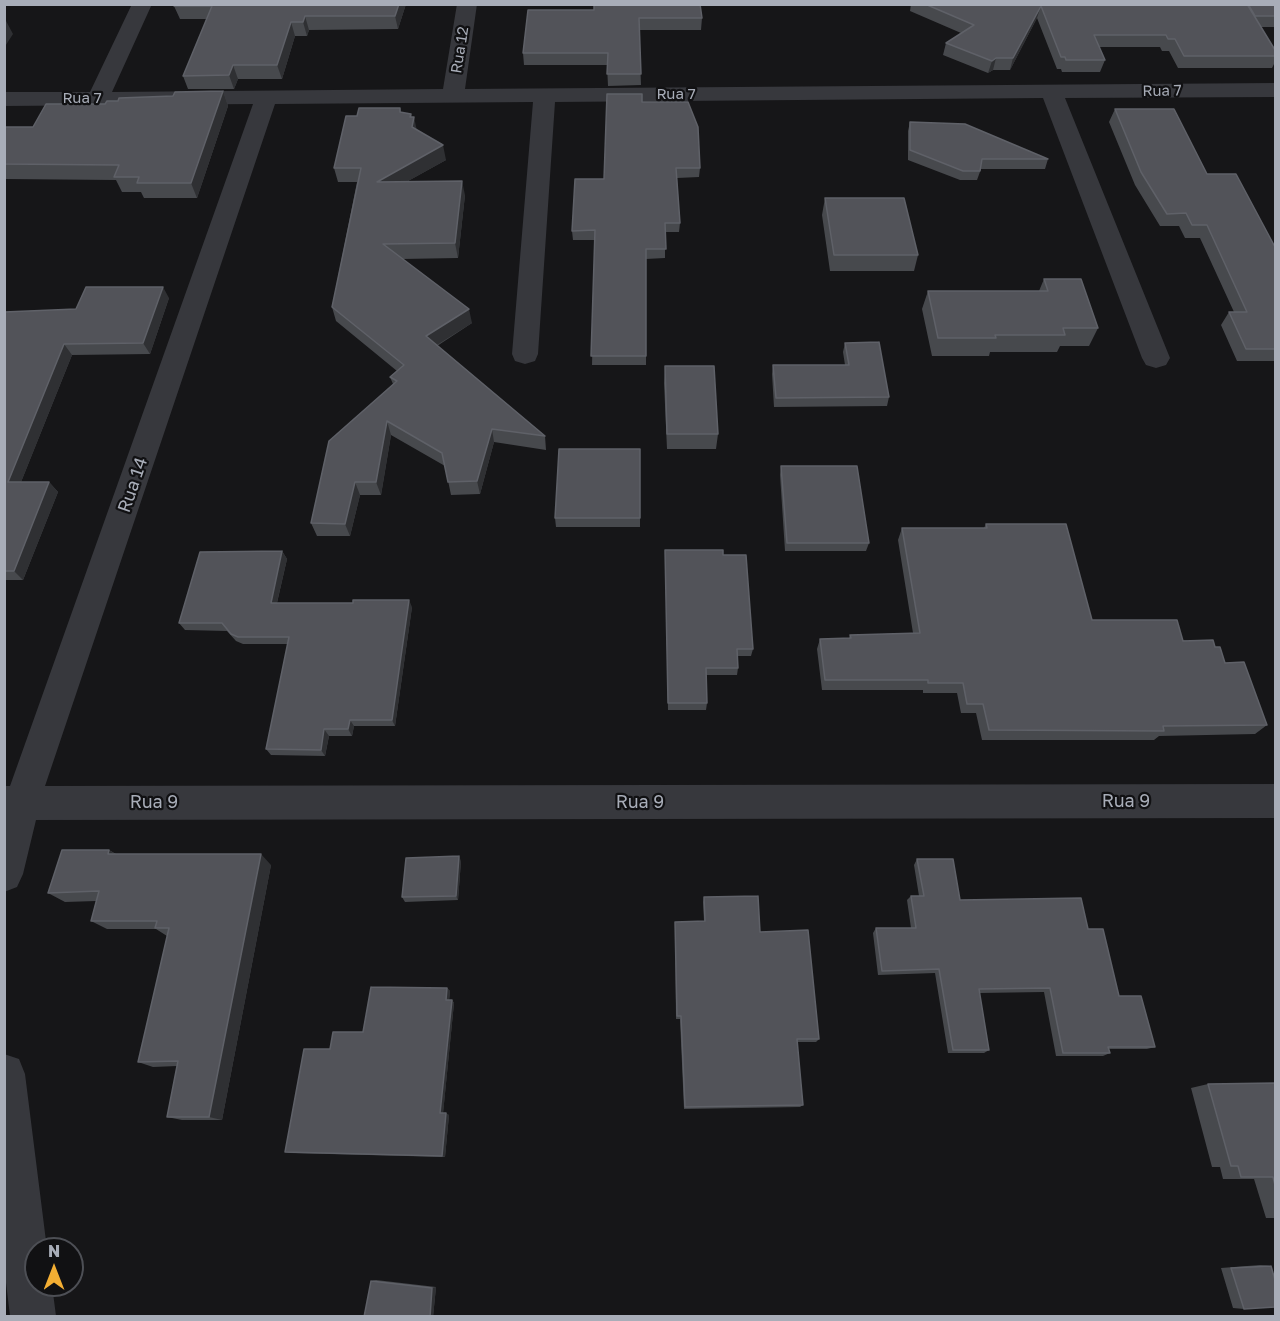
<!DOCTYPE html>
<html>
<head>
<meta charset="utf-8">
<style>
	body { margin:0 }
	#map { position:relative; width:1280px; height:1321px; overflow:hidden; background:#161618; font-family:"Golos Text",sans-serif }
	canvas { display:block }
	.frame { position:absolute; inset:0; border:6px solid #a8adb8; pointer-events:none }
	.north { position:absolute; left:24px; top:1237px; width:60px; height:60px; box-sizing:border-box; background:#111113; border:2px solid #4d4f55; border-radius:50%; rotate:0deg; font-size:16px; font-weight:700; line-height:24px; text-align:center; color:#a8adb8 }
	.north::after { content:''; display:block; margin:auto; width:21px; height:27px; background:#f3ae33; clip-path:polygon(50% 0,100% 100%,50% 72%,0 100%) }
</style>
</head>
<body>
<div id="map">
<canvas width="1280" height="1321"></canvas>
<div class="frame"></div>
<div class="north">N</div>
</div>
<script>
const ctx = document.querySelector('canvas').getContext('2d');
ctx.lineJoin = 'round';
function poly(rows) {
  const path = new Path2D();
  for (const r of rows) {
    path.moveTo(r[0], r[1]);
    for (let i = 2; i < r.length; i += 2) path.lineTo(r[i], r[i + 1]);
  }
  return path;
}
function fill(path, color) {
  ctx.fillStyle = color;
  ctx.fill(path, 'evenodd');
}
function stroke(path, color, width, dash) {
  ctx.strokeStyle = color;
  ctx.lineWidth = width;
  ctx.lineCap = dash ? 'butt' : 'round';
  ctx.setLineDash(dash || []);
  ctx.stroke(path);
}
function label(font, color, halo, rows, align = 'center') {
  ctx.font = font + ' "Golos Text",sans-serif';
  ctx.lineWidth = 4.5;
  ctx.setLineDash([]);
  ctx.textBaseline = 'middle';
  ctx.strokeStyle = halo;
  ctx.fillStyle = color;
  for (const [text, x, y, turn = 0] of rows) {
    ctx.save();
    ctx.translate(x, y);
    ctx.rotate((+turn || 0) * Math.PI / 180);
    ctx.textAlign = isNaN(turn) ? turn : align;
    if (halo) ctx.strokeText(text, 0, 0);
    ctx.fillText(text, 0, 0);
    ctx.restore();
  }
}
const minor = poly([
	[132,4,152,4,112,92,443,89,457,4,477,4,465,89,1276,83,1276,97,1065,98,1170,358,1166,365,1156,368,1146,365,1142,358,1043,98,555,102,538,354,535,361,525,364,515,361,512,354,533,102,275,104,45,786,1276,784,1276,818,36,820,23,874,17,887,4,892,4,786,10,786,253,104,4,106,4,92,90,92,132,4],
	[4,1054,19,1059,25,1074,47,1249,36,1249,36,1285,52,1285,56,1316,10,1316,4,1266,4,1054]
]);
const wall = poly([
	[175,4,406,4,398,29,309,30,307,36,295,36,282,79,238,79,234,89,188,89,183,76,207,19,180,19,174,6],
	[911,4,1275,4,1275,27,1261,27,1275,50,1275,62,1272,68,1178,68,1169,51,1162,51,1160,47,1099,47,1105,60,1100,72,1062,72,1061,69,1057,69,1037,18,1010,70,993,70,988,73,943,55,946,43,961,33,910,11],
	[528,10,702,18,701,30,639,30,641,85,608,86,607,65,524,65,523,53],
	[223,91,228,106,197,198,144,198,141,192,122,192,116,180,4,179,4,127,33,127,118,101],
	[642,102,700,168,699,177,677,178,680,223,679,232,665,232,665,258,646,259,646,365,592,365,595,240,573,240,572,231,604,179],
	[400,108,401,113,411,114,416,129,446,160,408,181,465,195,458,258,402,259,472,323,437,346,545,436,546,450,494,442,480,494,451,495,445,466,391,435,381,495,360,495,350,536,317,536,311,523,393,384,390,377,397,371,336,321,332,307,357,182,338,182,334,168,357,116],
	[1115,109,1207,174,1275,247,1275,361,1237,361,1221,325,1229,312,1234,312,1200,238,1185,238,1179,226,1160,226,1135,185,1109,122],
	[910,122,1048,159,1045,169,981,169,977,180,960,180,908,160,908,131],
	[825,198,918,255,914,271,830,271,822,215],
	[1044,279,1098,328,1089,346,1060,346,1057,352,990,352,989,356,932,356,922,309,928,291,1039,291],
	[169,298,150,354,72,355,21,482,49,482,58,492,23,580,4,580,4,312,76,309],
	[845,343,889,397,887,406,774,407,772,374,773,365,845,365,843,352],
	[665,366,718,434,716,449,667,449,664,383],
	[640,449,640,527,556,527,555,518],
	[781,466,869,543,866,551,785,551,780,475],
	[986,524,1092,620,1215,647,1267,725,1255,734,1159,736,1154,740,982,740,976,713,961,713,957,693,923,693,923,690,822,690,817,649,820,639,849,638,850,635,913,633,898,540,902,528,984,528],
	[665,550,723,555,753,649,751,656,737,656,738,668,737,675,706,675,707,703,706,710,668,710],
	[282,551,287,559,277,603,412,607,395,726,354,726,352,736,329,736,325,756,271,755,266,749,288,644,243,644,236,641,227,631,185,630,179,623],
	[109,850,116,854,271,865,222,1120,182,1120,167,1117,177,1066,153,1067,138,1062,167,936,156,929,107,929,91,921,96,901,65,902,48,893],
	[917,859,960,900,1088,929,1119,996,1155,1047,1147,1049,1109,1049,1110,1053,1103,1056,1056,1056,1044,992,979,993,989,1050,984,1053,948,1053,935,973,878,975,873,933,876,928,911,928,907,900,911,896,919,896,914,865],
	[461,861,458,900,405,902,402,897],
	[704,897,760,932,819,1039,816,1042,797,1042,803,1105,800,1107,684,1109,680,1019,676,1019,675,926,675,922,704,921,703,902],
	[447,988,450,991,449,1000,452,1000,454,1003,443,1113,449,1115,445,1157,290,1153,285,1152,330,1049],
	[1275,1083,1275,1218,1266,1218,1254,1179,1223,1179,1220,1167,1212,1167,1191,1088,1208,1084],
	[1260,1265,1271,1266,1244,1309,1233,1308,1221,1268],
	[376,1280,436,1287,433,1317,371,1281]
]);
const shadedWall = poly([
	[399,4,406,4,398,29,395,16],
	[1041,6,1037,18,1010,70,1013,58],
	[305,16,309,30,307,36,303,22],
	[5,19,13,34,4,48,4,20],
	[291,22,295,36,282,79,277,65],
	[996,58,993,70,988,73,992,61],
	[233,65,238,79,234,89,229,75],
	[223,91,228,106,197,198,191,183],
	[411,114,413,122,414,117,417,131,415,141,410,117],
	[443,145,446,160,381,196,377,182],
	[462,181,465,195,458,258,455,243],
	[163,287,169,298,150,354,143,343],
	[469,309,472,323,429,350,426,336],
	[64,344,72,355,17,492,8,482],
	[387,421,391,435,381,495,376,482],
	[492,429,494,442,480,494,477,481],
	[49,482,58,492,23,580,14,571],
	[355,482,360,495,350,536,345,524],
	[282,551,287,559,275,611,271,603],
	[409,600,412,607,395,726,392,720],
	[350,720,354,726,352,736,348,729],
	[324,729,329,736,325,756,321,750],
	[109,850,124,860,108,854],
	[261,854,271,865,222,1120,209,1117],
	[459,856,461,861,458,900,456,896],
	[447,988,450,991,449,1003,446,1000],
	[452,1000,454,1003,443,1114,440,1113],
	[446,1113,449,1115,445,1157,442,1156],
	[436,1287,433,1317,430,1317,432,1288]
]);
const building = poly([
	[175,4,399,4,395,16,305,16,303,22,291,22,277,65,233,65,229,75,183,76,212,6,174,6,175,4],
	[594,4,700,4,702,18,639,18,641,74,607,74,608,53,523,53,528,10,594,10,594,4],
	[925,4,1247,4,1275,50,1275,56,1184,56,1175,39,1168,39,1166,35,1094,35,1105,60,1066,60,1065,57,1061,57,1041,6,1013,58,996,58,992,61,946,43,974,25,925,4],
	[1248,4,1275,4,1275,16,1255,16,1248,4],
	[223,91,191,183,137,183,139,177,114,177,119,165,117,165,4,164,4,127,33,127,46,104,105,104,107,101,118,101,119,98,173,96,175,92,223,91],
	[607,94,642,94,642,102,688,102,698,127,700,168,676,168,680,223,665,223,666,249,646,249,646,356,591,356,595,230,572,231,575,179,604,179,607,94],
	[359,108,400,108,400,112,411,114,410,117,414,117,412,127,443,145,377,182,462,181,455,243,383,244,469,309,426,336,545,436,492,429,477,481,448,482,442,453,387,421,376,482,355,482,345,524,311,523,329,441,397,381,390,377,404,365,332,307,361,168,334,168,346,116,357,116,359,108],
	[1115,109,1174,109,1207,174,1236,174,1275,247,1275,349,1246,349,1229,312,1247,312,1207,225,1192,225,1186,213,1167,214,1141,172,1115,109],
	[910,122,965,124,1048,159,982,159,980,171,963,171,910,150,910,122],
	[825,198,904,198,918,255,834,255,825,198],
	[1044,279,1081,279,1098,328,1063,328,1065,335,995,335,996,338,938,338,928,291,1048,291,1044,279],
	[86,287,163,287,143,343,64,344,8,482,49,482,14,571,4,571,4,312,76,309,86,287],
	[879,342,889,397,776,398,773,365,849,365,845,343,879,342],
	[665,366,714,366,718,434,667,434,665,366],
	[559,449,640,449,640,518,555,518,559,449],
	[781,466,857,466,869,543,787,543,781,466],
	[986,524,1066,524,1092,620,1177,620,1183,641,1213,640,1215,647,1220,647,1225,663,1244,662,1267,725,1163,726,1164,731,989,730,983,704,967,704,963,683,928,683,928,680,825,680,820,639,851,638,850,635,920,633,902,528,987,528,986,524],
	[665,550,723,550,723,555,746,555,753,649,737,649,738,668,706,668,707,703,668,703,665,550],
	[282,551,271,603,353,603,353,600,409,600,392,720,350,720,348,729,324,729,321,750,266,749,289,637,238,637,231,634,222,623,179,623,200,552,282,551],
	[62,850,109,850,108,854,261,854,209,1117,167,1117,178,1061,138,1062,169,928,155,928,157,921,91,921,99,891,48,893,62,850],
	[459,856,456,896,402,897,406,858,459,856],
	[917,859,953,859,960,900,1081,898,1088,929,1103,929,1119,996,1141,996,1155,1047,1108,1047,1110,1053,1063,1053,1050,988,979,989,989,1050,953,1050,939,969,882,971,876,928,916,928,911,896,924,896,917,859],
	[758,896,760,932,808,930,819,1039,797,1039,803,1105,685,1107,681,1016,677,1016,675,922,705,921,704,897,758,896],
	[371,987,447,988,446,1000,452,1000,440,1113,446,1113,442,1156,285,1152,304,1049,330,1049,333,1032,363,1032,371,987],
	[1275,1083,1275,1185,1273,1177,1241,1177,1238,1166,1231,1166,1208,1084,1275,1083],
	[1271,1266,1275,1280,1275,1307,1244,1309,1231,1268,1271,1266],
	[371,1281,432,1288,430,1317,364,1317,371,1281]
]);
const farStreetnames = [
	["Rua 12",460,50,-81],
	["Rua 7",1162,91,-1],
	["Rua 7",676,94],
	["Rua 7",82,98]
];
const streetNames = [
	["Rua 14",133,485,-71],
	["Rua 9",1126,801],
	["Rua 9",154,802],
	["Rua 9",640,802]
];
fill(minor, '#37383d');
fill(wall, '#47494d');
fill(shadedWall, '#2f3033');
fill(building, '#525359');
stroke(building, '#5f6168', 1.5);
label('15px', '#a8adb8', '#111113', farStreetnames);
label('18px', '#a8adb8', '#111113', streetNames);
</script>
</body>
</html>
